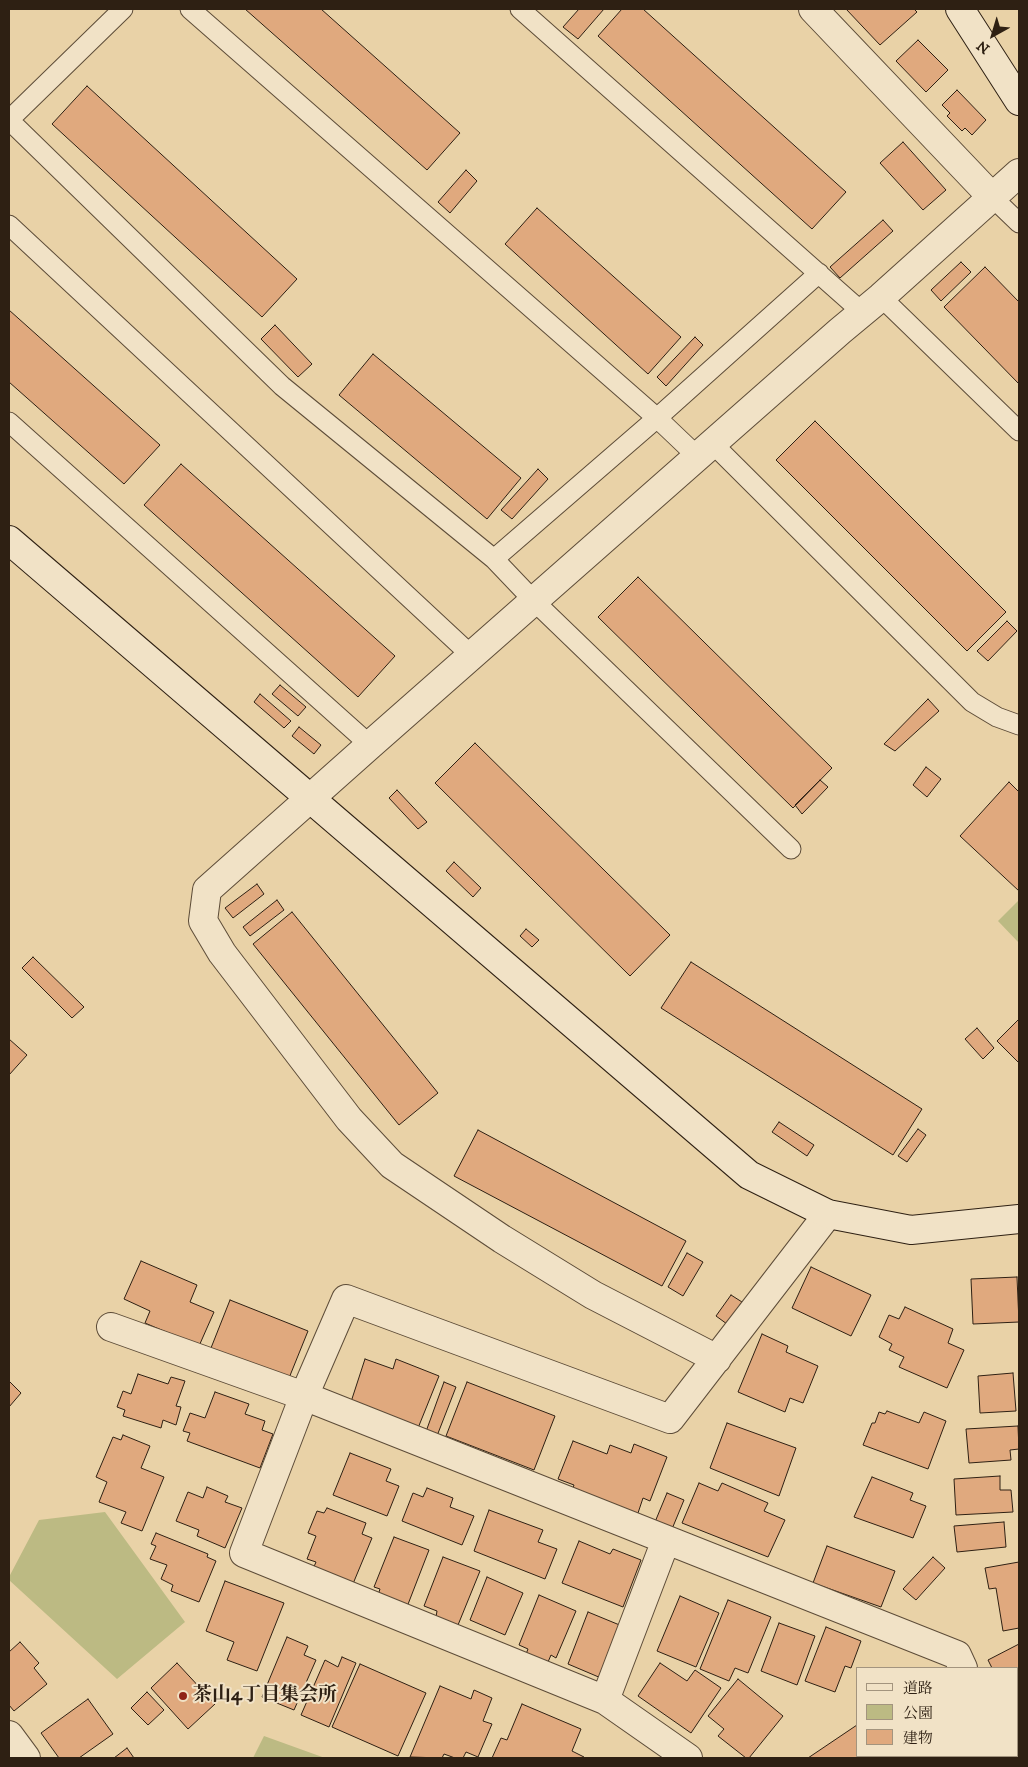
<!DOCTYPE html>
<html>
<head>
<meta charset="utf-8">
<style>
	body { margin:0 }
	#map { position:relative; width:1028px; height:1767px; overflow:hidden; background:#e9d2a7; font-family:"IM FELL DW Pica","Noto Serif JP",serif }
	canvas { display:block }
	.frame { position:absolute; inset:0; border:10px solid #2e2013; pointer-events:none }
	.legend { position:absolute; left:856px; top:1667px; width:162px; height:90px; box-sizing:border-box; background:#f1e2c6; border:1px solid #a3947e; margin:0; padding:6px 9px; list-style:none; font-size:15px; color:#2e2013 }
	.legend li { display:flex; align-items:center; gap:10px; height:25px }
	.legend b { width:25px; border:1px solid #a3947e }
	.north { position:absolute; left:968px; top:10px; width:50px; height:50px; -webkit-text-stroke:4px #f1e2c6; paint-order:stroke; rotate:219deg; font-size:14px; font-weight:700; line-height:20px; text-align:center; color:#2e2013 }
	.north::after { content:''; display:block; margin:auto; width:18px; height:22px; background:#2e2013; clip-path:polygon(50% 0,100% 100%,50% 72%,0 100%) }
</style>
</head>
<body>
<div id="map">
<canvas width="1028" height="1767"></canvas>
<div class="frame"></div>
<ul class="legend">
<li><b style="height:6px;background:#f1e2c6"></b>道路</li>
<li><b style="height:14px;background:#bcba83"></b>公園</li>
<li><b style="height:14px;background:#e0a97e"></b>建物</li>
</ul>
<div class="north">N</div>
</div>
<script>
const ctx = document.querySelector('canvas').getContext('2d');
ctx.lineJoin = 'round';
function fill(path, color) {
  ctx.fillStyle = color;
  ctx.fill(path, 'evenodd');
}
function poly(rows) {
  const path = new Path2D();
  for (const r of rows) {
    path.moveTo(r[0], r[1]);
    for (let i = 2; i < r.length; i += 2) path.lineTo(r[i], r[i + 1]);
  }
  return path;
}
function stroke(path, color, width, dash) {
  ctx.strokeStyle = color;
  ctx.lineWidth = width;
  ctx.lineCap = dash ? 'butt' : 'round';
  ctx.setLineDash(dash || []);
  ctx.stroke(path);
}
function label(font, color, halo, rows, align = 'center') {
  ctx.font = font + ' "IM FELL DW Pica","Noto Serif JP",serif';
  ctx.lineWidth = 4;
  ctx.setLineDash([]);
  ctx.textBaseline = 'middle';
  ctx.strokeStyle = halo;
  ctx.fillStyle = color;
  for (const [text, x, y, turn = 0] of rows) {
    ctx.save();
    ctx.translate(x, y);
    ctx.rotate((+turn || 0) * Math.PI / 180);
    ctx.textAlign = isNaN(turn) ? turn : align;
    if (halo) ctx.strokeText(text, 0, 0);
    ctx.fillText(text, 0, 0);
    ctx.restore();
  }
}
const green = poly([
	[1019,900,1019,943,998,921],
	[105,1512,185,1622,117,1679,9,1580,9,1577,39,1520],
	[264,1736,325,1758,253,1758]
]);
const building = poly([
	[245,9,321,9,460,133,427,170,245,9],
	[579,9,604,9,578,39,563,27,579,9],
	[622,9,643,9,846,192,812,229,598,36,622,9],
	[846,9,914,9,917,12,880,45,846,9],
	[918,40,948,70,926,92,896,61,918,40],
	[87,86,297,279,262,317,52,124,87,86],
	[957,90,986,120,972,135,965,128,962,131,947,116,950,113,942,105,957,90],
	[903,142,946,190,923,210,880,163,903,142],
	[466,170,477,181,450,213,438,202,466,170],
	[537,208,681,337,648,374,505,244,537,208],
	[883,220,893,231,840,278,830,267,883,220],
	[961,262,971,272,941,301,931,290,961,262],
	[985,267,1019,302,1019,384,944,307,985,267],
	[9,310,160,445,124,484,9,382,9,310],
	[275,325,312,364,298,377,261,339,275,325],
	[695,337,703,345,666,386,657,377,695,337],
	[373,354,521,478,487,519,339,395,373,354],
	[815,421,1006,612,967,651,776,460,815,421],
	[181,464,395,656,358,697,144,505,181,464],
	[538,469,548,479,512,519,501,510,538,469],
	[638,577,832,768,793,808,598,617,638,577],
	[1007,621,1017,631,988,661,977,651,1007,621],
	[280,685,306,707,298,716,272,694,280,685],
	[260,694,291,721,284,728,254,702,260,694],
	[928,699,939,711,895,751,884,744,928,699],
	[299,727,321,745,314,754,292,736,299,727],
	[475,743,670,935,630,976,435,783,475,743],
	[926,767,941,779,927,797,913,785,926,767],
	[820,780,828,787,802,814,795,805,820,780],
	[1009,782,1019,792,1019,891,960,836,1009,782],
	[397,790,427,822,418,829,389,798,397,790],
	[454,862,481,888,473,897,446,871,454,862],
	[257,884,264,894,233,918,225,908,257,884],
	[277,900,284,910,250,936,243,927,277,900],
	[292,912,438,1093,399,1125,253,944,292,912],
	[526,929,539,940,532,947,520,936,526,929],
	[33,957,84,1007,72,1018,22,968,33,957],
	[691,962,922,1109,893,1155,661,1008,691,962],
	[1019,1019,1019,1063,997,1041,1019,1019],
	[977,1028,994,1048,983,1059,965,1039,977,1028],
	[9,1039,27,1055,9,1075,9,1039],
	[779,1122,814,1145,807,1156,772,1132,779,1122],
	[918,1129,926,1135,907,1162,898,1156,918,1129],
	[478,1130,686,1241,662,1286,454,1176,478,1130],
	[687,1253,703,1262,683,1296,668,1287,687,1253],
	[141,1261,197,1285,190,1302,214,1312,199,1346,145,1323,150,1311,124,1299,141,1261],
	[811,1267,871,1295,851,1336,792,1308,811,1267],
	[1017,1277,1019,1322,973,1324,971,1279,1017,1277],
	[731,1295,742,1302,727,1324,716,1316,731,1295],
	[230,1300,308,1331,287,1383,209,1353,230,1300],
	[905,1307,953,1329,948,1343,964,1350,947,1388,899,1367,904,1357,889,1350,892,1344,879,1337,889,1315,899,1319,905,1307],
	[762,1334,788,1346,786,1352,818,1366,803,1403,790,1398,785,1412,738,1392,762,1334],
	[365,1359,393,1369,396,1359,439,1376,416,1433,349,1408,365,1359],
	[1013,1373,1016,1411,980,1413,978,1376,1013,1373],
	[138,1374,168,1384,171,1377,185,1381,176,1406,181,1407,176,1425,163,1420,161,1428,123,1416,125,1410,117,1407,123,1391,131,1394,138,1374],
	[9,1381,21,1393,9,1407,9,1381],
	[444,1382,456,1387,435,1441,424,1437,444,1382],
	[467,1382,555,1416,534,1470,446,1436,467,1382],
	[215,1392,249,1404,245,1414,265,1421,262,1430,273,1434,260,1468,187,1441,190,1433,183,1431,190,1413,205,1418,215,1392],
	[887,1411,919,1423,924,1412,946,1421,928,1469,863,1445,872,1423,875,1423,879,1412,885,1414,887,1411],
	[727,1423,796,1448,779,1496,710,1468,727,1423],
	[1018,1426,1019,1449,1010,1450,1011,1460,969,1463,966,1429,1018,1426],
	[123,1435,150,1446,141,1468,164,1477,142,1531,121,1523,126,1512,99,1502,107,1482,96,1477,113,1437,121,1440,123,1435],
	[573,1441,607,1454,610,1445,631,1453,634,1444,667,1457,650,1501,643,1498,636,1519,571,1493,574,1485,558,1479,573,1441],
	[350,1453,391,1469,386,1481,399,1486,387,1516,333,1495,350,1453],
	[1000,1476,1000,1490,1011,1490,1013,1512,956,1515,954,1479,1000,1476],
	[872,1477,913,1493,910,1500,926,1506,913,1538,854,1517,872,1477],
	[699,1483,718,1491,722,1483,768,1503,764,1511,785,1520,768,1557,682,1523,699,1483],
	[207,1487,228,1496,225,1502,242,1508,225,1548,197,1536,199,1530,176,1521,188,1492,203,1498,207,1487],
	[427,1488,453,1498,450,1507,474,1516,462,1545,402,1521,413,1493,423,1497,427,1488],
	[667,1493,684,1500,672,1529,655,1522,667,1493],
	[327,1508,366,1523,362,1534,372,1538,350,1591,310,1576,316,1562,307,1559,316,1536,308,1533,317,1511,324,1513,327,1508],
	[489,1510,543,1530,538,1542,557,1549,545,1579,474,1551,489,1510],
	[1004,1522,1006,1547,957,1552,954,1526,1004,1522],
	[156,1533,208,1554,207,1557,216,1561,199,1602,171,1591,173,1585,161,1579,167,1565,150,1559,156,1546,151,1544,156,1533],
	[394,1537,429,1550,405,1612,376,1601,380,1589,374,1587,394,1537],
	[579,1541,610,1554,613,1549,641,1560,623,1607,562,1583,579,1541],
	[827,1546,895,1571,881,1607,813,1583,827,1546],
	[443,1557,480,1571,458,1625,436,1617,437,1611,424,1606,443,1557],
	[933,1557,945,1568,916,1600,903,1589,933,1557],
	[1019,1562,1019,1628,1003,1631,996,1588,989,1589,985,1568,1019,1562],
	[487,1577,523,1593,505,1635,470,1620,487,1577],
	[225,1581,284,1603,257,1671,227,1660,234,1642,206,1631,225,1581],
	[539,1595,576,1611,556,1658,551,1655,548,1662,526,1654,528,1649,519,1645,539,1595],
	[680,1596,719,1613,696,1667,657,1651,680,1596],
	[728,1600,771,1617,748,1673,735,1668,729,1681,700,1669,728,1600],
	[588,1612,622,1626,601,1678,568,1664,588,1612],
	[779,1623,815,1636,797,1685,761,1671,779,1623],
	[826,1627,861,1641,851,1668,845,1666,835,1692,805,1681,826,1627],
	[287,1637,308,1646,304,1655,316,1660,294,1710,262,1697,287,1637],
	[20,1642,39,1663,34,1668,47,1684,14,1711,9,1705,9,1652,20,1642],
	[1019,1644,1019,1707,1017,1702,1017,1668,992,1668,988,1660,1019,1644],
	[342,1657,356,1663,329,1727,301,1715,325,1660,338,1667,342,1657],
	[177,1663,215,1704,188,1729,151,1688,177,1663],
	[660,1663,687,1681,695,1670,721,1688,691,1733,638,1696,660,1663],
	[360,1664,426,1693,398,1756,332,1727,360,1664],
	[738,1679,783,1716,749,1758,746,1758,718,1736,724,1729,708,1716,738,1679],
	[440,1686,471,1699,474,1690,492,1698,483,1721,492,1724,478,1757,466,1752,463,1758,455,1758,444,1754,442,1758,410,1757,440,1686],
	[147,1692,164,1710,148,1725,131,1708,147,1692],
	[88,1699,113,1734,79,1758,59,1758,41,1733,88,1699],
	[522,1704,581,1729,572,1751,584,1757,583,1758,492,1758,501,1738,507,1740,522,1704],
	[857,1725,857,1756,881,1756,877,1758,808,1758,857,1725],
	[127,1748,134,1758,114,1758,127,1748],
	[902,1756,937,1756,929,1758,903,1758,902,1756]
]);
const lane = poly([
	[123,9,9,120,282,386,494,559,534,601,791,849],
	[190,9,657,418,698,457],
	[520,9,862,312],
	[992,197,1019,223],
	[9,225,472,656],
	[881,297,1019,431],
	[9,422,370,745],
	[713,444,972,702,997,717,1019,725],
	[494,559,657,418,819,273]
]);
const street = poly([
	[813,9,992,197],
	[111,1327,304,1396,957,1655,963,1668],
	[717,1359,593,1295,502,1239,392,1165,349,1119,222,953,203,921,207,890,370,745,840,331,881,297,1019,173],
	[605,1700,666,1540],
	[9,1735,26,1758],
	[1003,1756,1004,1758],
	[688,1758,605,1700,244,1553,304,1396,346,1299,670,1419,828,1214]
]);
const secondary = poly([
	[960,9,1019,101],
	[9,540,749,1175,828,1214,911,1230,1019,1219]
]);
const markers = [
	[183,1696,5,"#8f2418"]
];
const poiNames = [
	["茶山4丁目集会所",193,1696]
];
fill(green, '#bcba83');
fill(building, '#e0a97e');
stroke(building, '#2e2013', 1);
stroke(lane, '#5d4c38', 21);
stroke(street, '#5d4c38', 30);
stroke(secondary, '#2e2013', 30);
stroke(lane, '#f1e2c6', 19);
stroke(street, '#f1e2c6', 28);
stroke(secondary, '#f1e2c6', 28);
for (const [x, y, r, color] of markers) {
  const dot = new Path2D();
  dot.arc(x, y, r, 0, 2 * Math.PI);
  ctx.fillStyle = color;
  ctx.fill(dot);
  stroke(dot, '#f1e2c6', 2);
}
label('bold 19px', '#2e2013', '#f1e2c6', poiNames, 'left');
</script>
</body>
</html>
